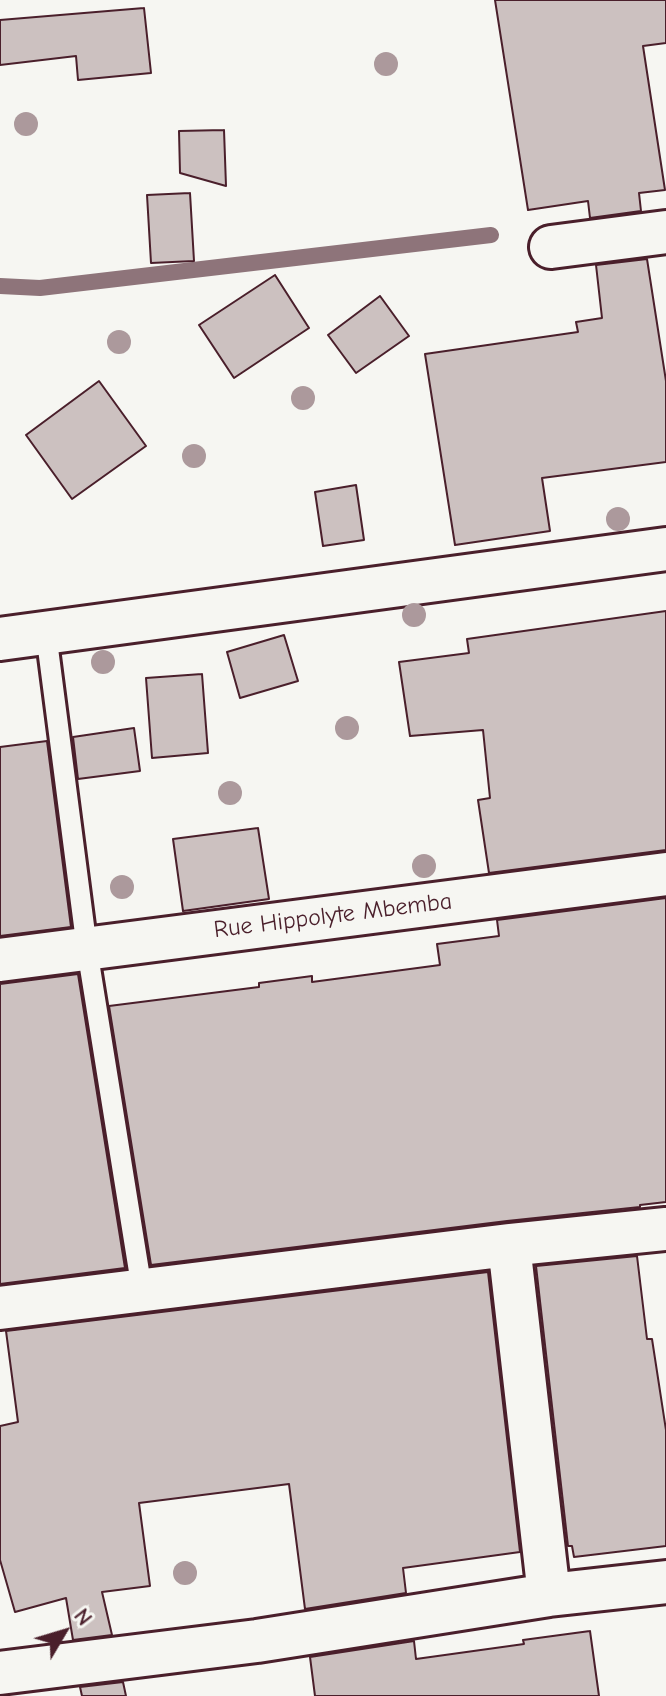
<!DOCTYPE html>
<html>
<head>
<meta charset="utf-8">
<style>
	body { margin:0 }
	#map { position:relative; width:666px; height:1696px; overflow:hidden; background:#f6f6f2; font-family:"Comic Neue",sans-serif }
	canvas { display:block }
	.north { position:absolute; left:24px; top:1592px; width:80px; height:80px; -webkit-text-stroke:6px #f6f6f2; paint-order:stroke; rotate:52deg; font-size:22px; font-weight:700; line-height:32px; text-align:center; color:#4a1f2b }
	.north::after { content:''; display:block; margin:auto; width:28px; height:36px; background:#4a1f2b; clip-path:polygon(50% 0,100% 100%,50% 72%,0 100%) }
</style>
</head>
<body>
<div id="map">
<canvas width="666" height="1696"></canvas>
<div class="north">N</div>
</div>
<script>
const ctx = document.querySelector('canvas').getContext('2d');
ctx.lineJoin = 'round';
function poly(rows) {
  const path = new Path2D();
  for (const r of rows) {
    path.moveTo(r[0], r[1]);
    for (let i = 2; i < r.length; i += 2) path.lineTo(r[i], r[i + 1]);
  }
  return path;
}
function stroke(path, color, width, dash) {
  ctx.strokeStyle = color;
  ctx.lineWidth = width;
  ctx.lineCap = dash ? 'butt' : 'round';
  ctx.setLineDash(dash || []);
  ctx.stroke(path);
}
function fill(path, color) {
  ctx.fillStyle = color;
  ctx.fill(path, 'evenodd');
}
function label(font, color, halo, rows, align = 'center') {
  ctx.font = font + ' "Comic Neue",sans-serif';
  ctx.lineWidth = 7;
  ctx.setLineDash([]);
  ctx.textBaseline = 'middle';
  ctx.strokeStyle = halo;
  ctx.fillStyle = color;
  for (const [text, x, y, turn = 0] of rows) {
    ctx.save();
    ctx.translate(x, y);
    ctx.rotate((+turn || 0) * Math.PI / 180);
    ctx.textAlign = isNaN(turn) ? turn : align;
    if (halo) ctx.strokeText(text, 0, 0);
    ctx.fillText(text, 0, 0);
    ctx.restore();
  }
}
const stream = poly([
	[0,286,40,288,491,235]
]);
const building = poly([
	[495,0,666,0,666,43,643,46,665,190,639,193,641,211,590,218,588,201,528,210,495,0],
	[144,8,151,73,78,80,76,56,0,65,0,20,144,8],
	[224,130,226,186,180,173,179,131,224,130],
	[190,193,194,261,151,263,147,195,190,193],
	[647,259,666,381,666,462,542,478,550,531,455,545,425,354,578,332,576,322,602,318,596,265,647,259],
	[275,275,309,328,234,378,199,325,275,275],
	[380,296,409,336,356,373,328,335,380,296],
	[99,381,146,446,72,499,26,435,99,381],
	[356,485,364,540,323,546,315,492,356,485],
	[666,611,666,850,489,873,478,800,490,798,483,730,410,736,399,662,469,653,467,639,666,611],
	[284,635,298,681,240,698,227,652,284,635],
	[202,674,208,753,152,758,146,678,202,674],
	[134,728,140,771,78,779,73,737,134,728],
	[47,741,71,927,0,936,0,747,47,741],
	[258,828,269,899,183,911,173,839,258,828],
	[666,898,666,1202,640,1205,640,1207,507,1221,151,1265,109,1006,259,987,259,983,312,976,312,982,440,965,437,944,499,936,497,920,666,898],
	[78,974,125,1268,0,1284,0,984,78,974],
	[637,1256,647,1339,652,1339,666,1430,666,1546,574,1557,572,1546,568,1546,536,1266,637,1256],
	[488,1272,520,1552,403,1568,406,1593,305,1609,289,1484,139,1503,150,1586,102,1592,112,1635,73,1640,66,1598,15,1612,0,1560,0,1426,18,1422,6,1331,488,1272],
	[590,1631,599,1696,315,1696,310,1657,414,1641,416,1659,524,1644,523,1640,590,1631],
	[123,1682,126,1696,82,1696,80,1687,123,1682]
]);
const service = poly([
	[46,633,87,949,142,1290]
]);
const minor = poly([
	[551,247,666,232],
	[0,639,666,549],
	[0,960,666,874],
	[509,1245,549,1595],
	[0,1308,509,1245,666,1229],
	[0,1673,257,1641,549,1595,666,1582]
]);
const trees = [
	[386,64],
	[26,124],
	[119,342],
	[303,398],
	[194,456],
	[618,519],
	[414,615],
	[103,662],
	[347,728],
	[230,793],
	[424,866],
	[122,887],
	[185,1573]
];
const streetNames = [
	["Rue Hippolyte Mbemba",333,916,-7]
];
stroke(stream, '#8e747a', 16);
fill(building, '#ccc1c0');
stroke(building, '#4a1f2b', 2);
stroke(service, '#4a1f2b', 26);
stroke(minor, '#4a1f2b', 48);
stroke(service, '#f6f6f2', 20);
stroke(minor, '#f6f6f2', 42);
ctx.fillStyle = '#ac999c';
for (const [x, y] of trees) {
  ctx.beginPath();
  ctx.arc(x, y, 12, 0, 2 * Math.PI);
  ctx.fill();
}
label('24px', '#4a1f2b', '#f6f6f2', streetNames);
</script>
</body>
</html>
